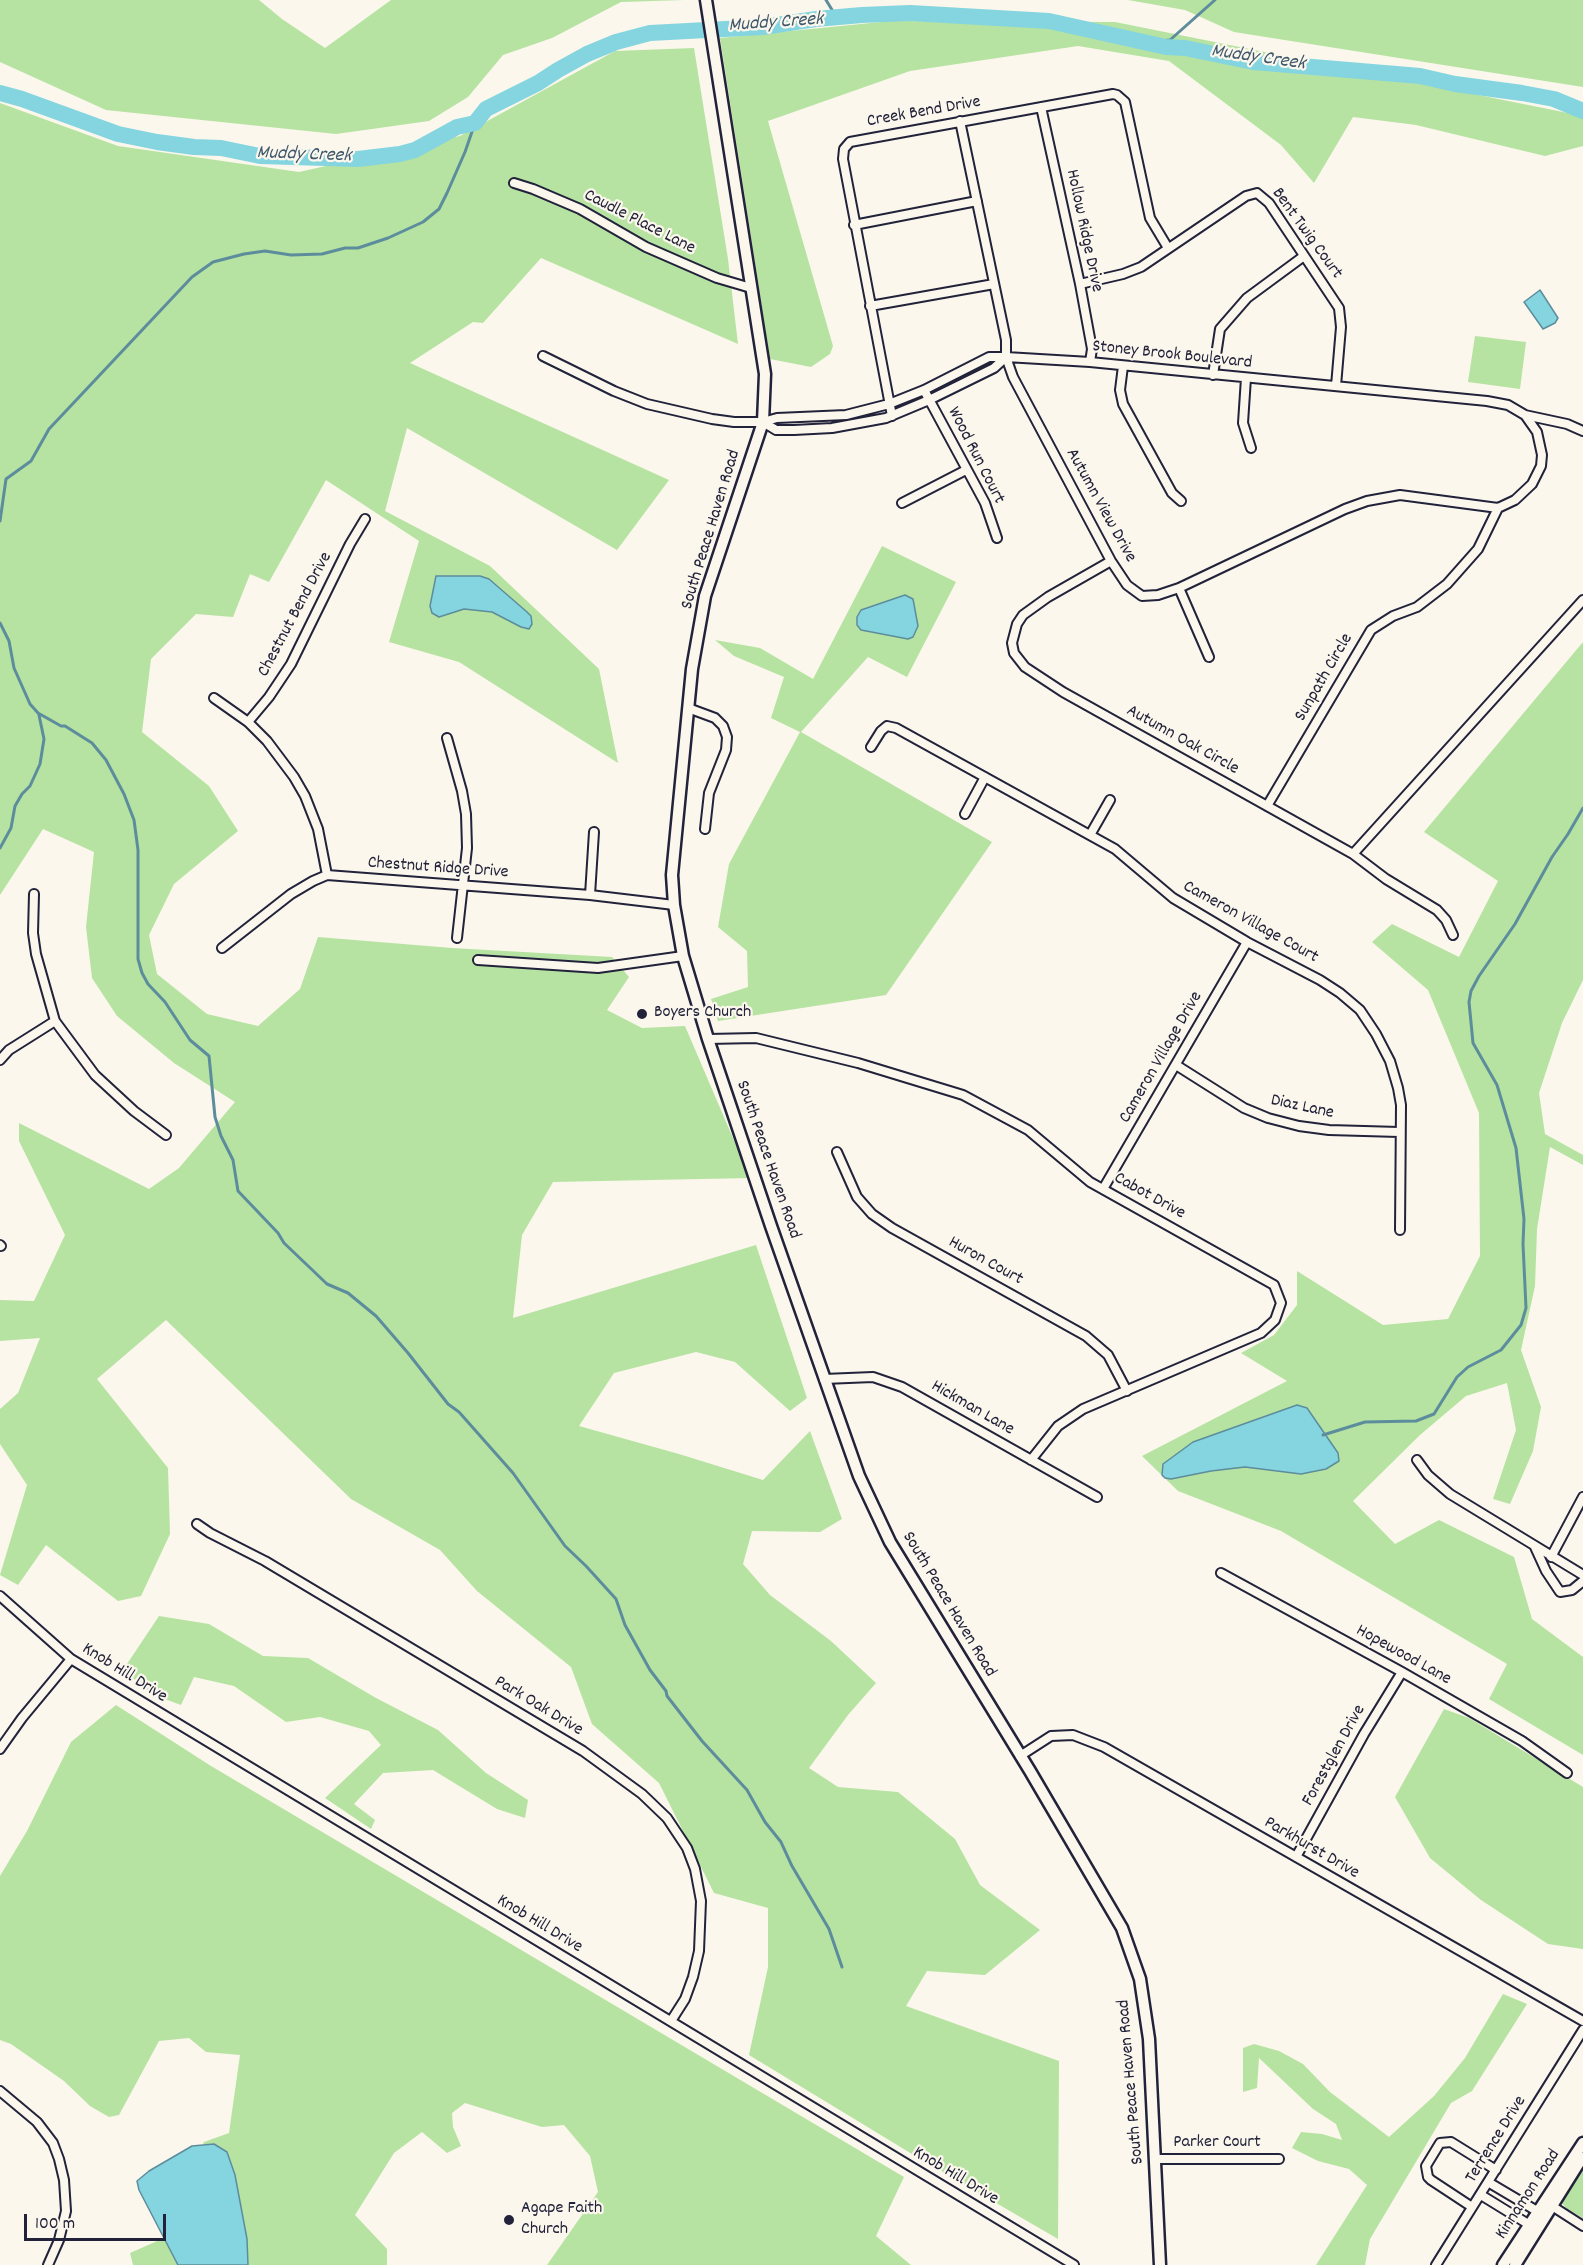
<!DOCTYPE html>
<html>
<head>
<meta charset="utf-8">
<style>
	body { margin:0 }
	#map { position:relative; width:1583px; height:2265px; overflow:hidden; background:#fbf7ec; font-family:Dekko,sans-serif }
	canvas { display:block }
	.scale { position:absolute; left:24px; top:2214px; width:142px; height:27px; box-sizing:border-box; border:3px solid #22223b; border-top:0; padding-left:8px; font-size:18px; line-height:21px; white-space:nowrap; color:#22223b; -webkit-text-stroke:4px #fbf7ec; paint-order:stroke }
</style>
</head>
<body>
<div id="map">
<canvas width="1583" height="2265"></canvas>
<div class="scale">100 m</div>
</div>
<script>
const ctx = document.querySelector('canvas').getContext('2d');
ctx.lineJoin = 'round';
function fill(path, color) {
  ctx.fillStyle = color;
  ctx.fill(path, 'evenodd');
}
function poly(rows) {
  const path = new Path2D();
  for (const r of rows) {
    path.moveTo(r[0], r[1]);
    for (let i = 2; i < r.length; i += 2) path.lineTo(r[i], r[i + 1]);
  }
  return path;
}
function stroke(path, color, width, dash) {
  ctx.strokeStyle = color;
  ctx.lineWidth = width;
  ctx.lineCap = dash ? 'butt' : 'round';
  ctx.setLineDash(dash || []);
  ctx.stroke(path);
}
function label(font, color, halo, rows, align = 'center') {
  ctx.font = font + ' Dekko,sans-serif';
  ctx.lineWidth = 4.5;
  ctx.setLineDash([]);
  ctx.textBaseline = 'middle';
  ctx.strokeStyle = halo;
  ctx.fillStyle = color;
  for (const [text, x, y, turn = 0] of rows) {
    ctx.save();
    ctx.translate(x, y);
    ctx.rotate((+turn || 0) * Math.PI / 180);
    ctx.textAlign = isNaN(turn) ? turn : align;
    if (halo) ctx.strokeText(text, 0, 0);
    ctx.fillText(text, 0, 0);
    ctx.restore();
  }
}
const green = poly([
	[0,0,259,0,282,19,325,48,391,0,684,0,621,2,552,38,503,55,468,97,429,121,336,134,106,110,0,62],
	[1128,0,1583,0,1583,87,1234,32,1185,10],
	[891,21,1115,22,1583,116,1583,146,1545,156,1416,125,1353,117,1314,183,1281,145,1169,61,1078,46,910,71,768,121,833,346,830,354,811,367,770,359,720,38],
	[694,48,728,259,738,344,541,258,483,323,473,322,410,363,669,480,617,550,407,428,385,511,490,566,599,669,618,763,459,662,389,642,419,541,326,480,269,582,250,574,233,617,196,614,151,659,142,732,209,786,238,831,174,884,149,935,157,974,207,1014,258,1026,300,989,318,937,452,948,612,957,629,977,607,1010,642,1028,685,1026,750,1178,553,1182,522,1235,513,1318,756,1245,807,1398,790,1411,735,1362,696,1352,614,1373,579,1426,679,1454,763,1480,810,1431,842,1519,820,1532,752,1531,743,1564,770,1595,831,1641,876,1683,848,1715,809,1768,838,1787,898,1792,955,1839,980,1885,1040,1930,985,1975,927,1971,906,2006,1059,2061,1058,2239,912,2154,749,2055,768,1967,768,1908,714,1893,659,1783,592,1724,571,1667,477,1591,440,1550,351,1499,166,1320,97,1379,168,1468,170,1534,141,1596,118,1601,46,1545,18,1585,0,1575,27,1485,0,1444,0,1409,18,1393,40,1338,0,1341,0,1300,34,1301,65,1235,19,1141,19,1123,149,1189,179,1168,235,1102,174,1063,117,1016,92,978,86,927,94,852,43,829,0,895,0,103,118,146,299,172,460,136,615,51],
	[1475,336,1526,342,1520,389,1468,382],
	[882,546,956,582,907,677,868,657,801,732,992,842,886,995,718,1021,711,999,748,987,747,951,718,927,729,864,800,732,771,718,784,677,734,656,715,640,760,648,813,679],
	[1583,642,1583,980,1562,1023,1539,1093,1545,1134,1583,1155,1583,1165,1550,1147,1537,1229,1535,1286,1521,1350,1541,1407,1533,1451,1510,1504,1493,1499,1516,1430,1507,1383,1466,1396,1420,1435,1353,1501,1395,1544,1439,1520,1514,1557,1532,1619,1583,1657,1583,1755,1489,1699,1507,1664,1281,1531,1178,1491,1142,1456,1287,1381,1241,1353,1274,1335,1297,1305,1297,1271,1383,1325,1448,1319,1480,1256,1479,1113,1428,990,1372,942,1392,924,1459,957,1498,881,1424,832],
	[159,1616,209,1624,263,1656,308,1658,376,1698,438,1730,486,1773,528,1800,525,1818,497,1809,433,1770,383,1773,354,1804,375,1820,371,1829,325,1798,381,1745,369,1731,320,1717,286,1722,234,1686,194,1677,181,1705,154,1695,123,1670],
	[116,1705,211,1766,904,2177,876,2236,911,2265,547,2265,598,2192,590,2156,564,2125,542,2127,465,2103,452,2113,453,2127,461,2146,447,2153,422,2132,394,2153,355,2215,387,2249,387,2265,248,2265,247,2239,235,2175,213,2144,203,2144,204,2142,229,2133,240,2055,206,2052,189,2038,159,2041,119,2115,109,2117,90,2106,64,2081,11,2044,0,2040,0,1876,27,1831,71,1742],
	[1444,1709,1469,1718,1583,1787,1583,1949,1548,1944,1481,1900,1430,1858,1395,1797],
	[1503,1994,1527,2004,1472,2091,1451,2103,1370,2239,1365,2265,1316,2265,1367,2185,1349,2169,1318,2161,1292,2148,1301,2132,1322,2134,1342,2140,1336,2124,1313,2109,1259,2058,1257,2088,1243,2092,1243,2048,1254,2044,1279,2051,1303,2064,1330,2092,1389,2137,1434,2096,1465,2058],
	[1583,2163,1583,2218,1567,2209,1562,2203,1561,2198],
	[164,2238,178,2265,133,2265,130,2253]
]);
const water = poly([
	[1540,290,1558,318,1555,323,1543,329,1524,302,1540,290],
	[436,576,480,576,489,579,527,612,531,616,532,624,529,629,521,627,492,612,464,609,439,617,432,613,430,606,436,576],
	[905,595,913,599,918,626,913,637,908,639,861,630,857,625,857,617,861,610,905,595],
	[1297,1405,1307,1408,1338,1453,1339,1461,1326,1469,1301,1474,1245,1467,1211,1471,1171,1479,1165,1478,1162,1475,1163,1464,1193,1442,1297,1405],
	[214,2144,227,2152,235,2175,247,2239,248,2265,178,2265,139,2190,137,2181,149,2171,192,2146,214,2144]
]);
const stream = poly([
	[826,0,837,18],
	[1150,42,1170,40,1215,0],
	[0,521,6,479,31,461,49,429,192,277,213,262,244,254,265,251,291,255,322,254,345,248,358,248,388,238,423,222,439,209,447,193,465,152,475,123],
	[0,623,9,641,14,668,30,704,38,713,61,726,65,726,92,743,106,760,124,794,134,820,138,850,138,959,142,973,148,984,165,1002,190,1040,209,1056,215,1117,221,1136,233,1160,238,1191,278,1233,284,1243,327,1284,348,1293,376,1316,408,1353,448,1404,459,1412,513,1473,565,1546,586,1566,616,1599,625,1625,650,1670,666,1691,667,1696,702,1741,747,1790,765,1822,781,1842,792,1866,829,1929,842,1967],
	[0,848,11,828,15,806,22,794,30,786,40,764,44,739,39,715],
	[1323,1435,1365,1422,1416,1421,1434,1414,1457,1377,1468,1367,1501,1350,1521,1325,1526,1308,1523,1244,1524,1219,1516,1148,1497,1085,1473,1043,1469,1002,1471,991,1479,976,1515,924,1552,857,1568,834,1583,808]
]);
const river = poly([
	[0,93,22,99,118,134,157,142,194,147,221,148,260,156,358,159,400,154,415,150,457,127,475,123,486,109,538,83,558,70,587,54,616,42,650,33,763,27,816,19,862,15,910,13,1049,21,1166,47,1185,48,1253,62,1420,76,1455,84,1522,93,1554,99,1583,111]
]);
const minor = poly([
	[1041,107,1080,284,1092,349,1090,362],
	[960,121,1006,340,1006,357,1013,377,1111,561,1127,585,1142,596,1158,595,1179,588,1345,509,1367,501,1400,495,1498,508,1515,500,1532,484,1541,466,1542,455,1537,432,1525,415],
	[514,183,533,189,580,209,646,247,717,278,751,288],
	[854,225,977,201],
	[1080,284,1123,274,1141,267,1246,196,1257,193,1269,203,1339,308,1341,327,1336,386],
	[870,306,994,284],
	[543,356,614,391,647,404,712,419,734,422,763,422,777,418,846,415,889,404,924,390,989,357,1006,357,1090,362,1487,401,1508,405,1525,415,1567,424,1583,431],
	[1123,366,1120,390,1123,404,1172,493,1181,501],
	[1213,375,1220,329,1247,298,1304,256],
	[1246,378,1243,423,1251,448],
	[924,390,985,503,997,538],
	[892,416,843,159,844,149,850,142,1113,94,1117,95,1125,102,1150,218,1168,248],
	[763,422,776,430,794,430,832,428,886,418,929,400,994,368,1006,357],
	[902,503,966,470],
	[1111,561,1048,597,1023,615,1017,624,1012,643,1014,653,1025,667,1063,692,1353,854,1386,879,1437,910,1446,920,1453,935],
	[1179,588,1209,657],
	[214,698,248,722,267,741,294,777,305,796,318,829,327,875],
	[688,708,715,718,723,726,727,737,726,750,709,793,705,829],
	[248,722,269,697,291,664,350,544,365,519],
	[447,738,462,791,466,814,467,848,457,938],
	[871,747,881,731,887,726,896,728,1115,849,1173,898,1247,942,1320,980,1340,993,1360,1010,1376,1034,1390,1061,1398,1088,1401,1105,1400,1230],
	[1267,806,1371,630,1393,616,1417,607,1447,584,1478,549,1498,508],
	[965,814,985,777],
	[1090,835,1110,800],
	[1353,854,1583,600],
	[34,894,33,933,36,954,55,1021,95,1075,134,1111,166,1135],
	[590,895,594,832],
	[222,948,291,894,313,881,327,875,590,895,674,905],
	[478,960,598,968,683,956],
	[708,1039,756,1038,858,1063,963,1095,1028,1130,1090,1182,1274,1285,1281,1303,1275,1320,1261,1333,1083,1409,1058,1426,1031,1460],
	[0,1060,9,1050,55,1021],
	[1176,1065,1244,1108,1268,1118,1299,1126,1329,1130,1399,1132],
	[837,1152,857,1197,872,1214,892,1228,1086,1336,1108,1355,1127,1391],
	[1103,1189,1247,942],
	[0,1245,1,1246],
	[824,1379,873,1377,902,1387,1097,1497],
	[1417,1460,1428,1475,1450,1494,1583,1575],
	[197,1524,210,1533,265,1561,583,1751,642,1794,667,1818,687,1848,695,1869,701,1901,699,1951,693,1977,685,1999,671,2021],
	[1535,1547,1546,1571,1560,1592,1572,1590,1583,1581],
	[1551,1557,1583,1497],
	[1221,1573,1402,1672,1522,1741,1567,1773],
	[0,1596,71,1659,1074,2265],
	[0,1749,22,1718,71,1659],
	[1020,1756,1051,1736,1073,1735,1104,1747,1583,2021],
	[1296,1857,1364,1734,1402,1672],
	[0,2091,37,2122,53,2143,59,2159,64,2180,66,2211,59,2240,48,2265],
	[1156,2159,1279,2159],
	[1488,2182,1542,2214],
	[1481,2195,1533,2227],
	[1552,2206,1583,2226],
	[1472,2207,1431,2180,1428,2177,1426,2166,1440,2143,1451,2142,1496,2170],
	[1436,2265,1583,2030]
]);
const secondary = poly([
	[706,0,765,374,763,422,705,596,692,669,672,875,674,905,683,956,708,1039,771,1226,859,1476,890,1542,1030,1771,1122,1928,1140,1979,1149,2039,1160,2265],
	[1503,2265,1583,2143],
	[1515,2265,1582,2158]
]);
const markers = [
	[642,1014,6,"#22223b"],
	[509,2220,6,"#22223b"]
];
const streetNames = [
	["Creek Bend Drive",924,113,-10],
	["Caudle Place Lane",639,223,27],
	["Hollow Ridge Drive",1083,231,78],
	["Bent Twig Court",1306,234,54],
	["Stoney Brook Boulevard",1172,356,6],
	["Wood Run Court",975,456,63],
	["Autumn View Drive",1100,506,61],
	["South Peace Haven Road",712,530,-73],
	["Chestnut Bend Drive",296,615,-62],
	["Sunpath Circle",1325,678,-60],
	["Autumn Oak Circle",1182,741,29],
	["Chestnut Ridge Drive",438,869,4],
	["Cameron Village Court",1250,923,29],
	["Cameron Village Drive",1162,1058,-60],
	["Diaz Lane",1302,1108,12],
	["South Peace Haven Road",767,1160,71],
	["Cabot Drive",1149,1197,29],
	["Huron Court",985,1262,29],
	["Hickman Lane",972,1409,30],
	["South Peace Haven Road",948,1605,59],
	["Hopewood Lane",1403,1656,29],
	["Knob Hill Drive",124,1674,32],
	["Park Oak Drive",538,1707,31],
	["Forestglen Drive",1335,1756,-61],
	["Parkhurst Drive",1311,1849,30],
	["Knob Hill Drive",539,1925,31],
	["South Peace Haven Road",1132,2082,-95],
	["Terrence Drive",1497,2140,-58],
	["Parker Court",1217,2144],
	["Knob Hill Drive",955,2177,31],
	["Kinnamon Road",1529,2195,-57]
];
const poiNames = [
	["Boyers Church",654,1014],
	["Agape Faith",521,2210],
	["Church",521,2231]
];
const waterNames = [
	["Muddy Creek",776,24,-4],
	["Muddy Creek",1258,59,8],
	["Muddy Creek",304,156,2]
];
fill(green, '#b6e3a1');
fill(water, '#84d5df');
stroke(water, '#5d8d9d', 1.5);
stroke(stream, '#5d8d9d', 3);
stroke(river, '#84d5df', 16);
stroke(minor, '#22223b', 12);
stroke(secondary, '#22223b', 15);
stroke(minor, '#fbf7ec', 8);
stroke(secondary, '#fbf7ec', 10);
for (const [x, y, r, color] of markers) {
  const dot = new Path2D();
  dot.arc(x, y, r, 0, 2 * Math.PI);
  ctx.fillStyle = color;
  ctx.fill(dot);
  stroke(dot, '#fbf7ec', 2);
}
label('18px', '#22223b', '#fbf7ec', streetNames);
label('18px', '#22223b', '#fbf7ec', poiNames, 'left');
label('italic 20px', '#3f586c', '#fbf7ec', waterNames);
</script>
</body>
</html>
